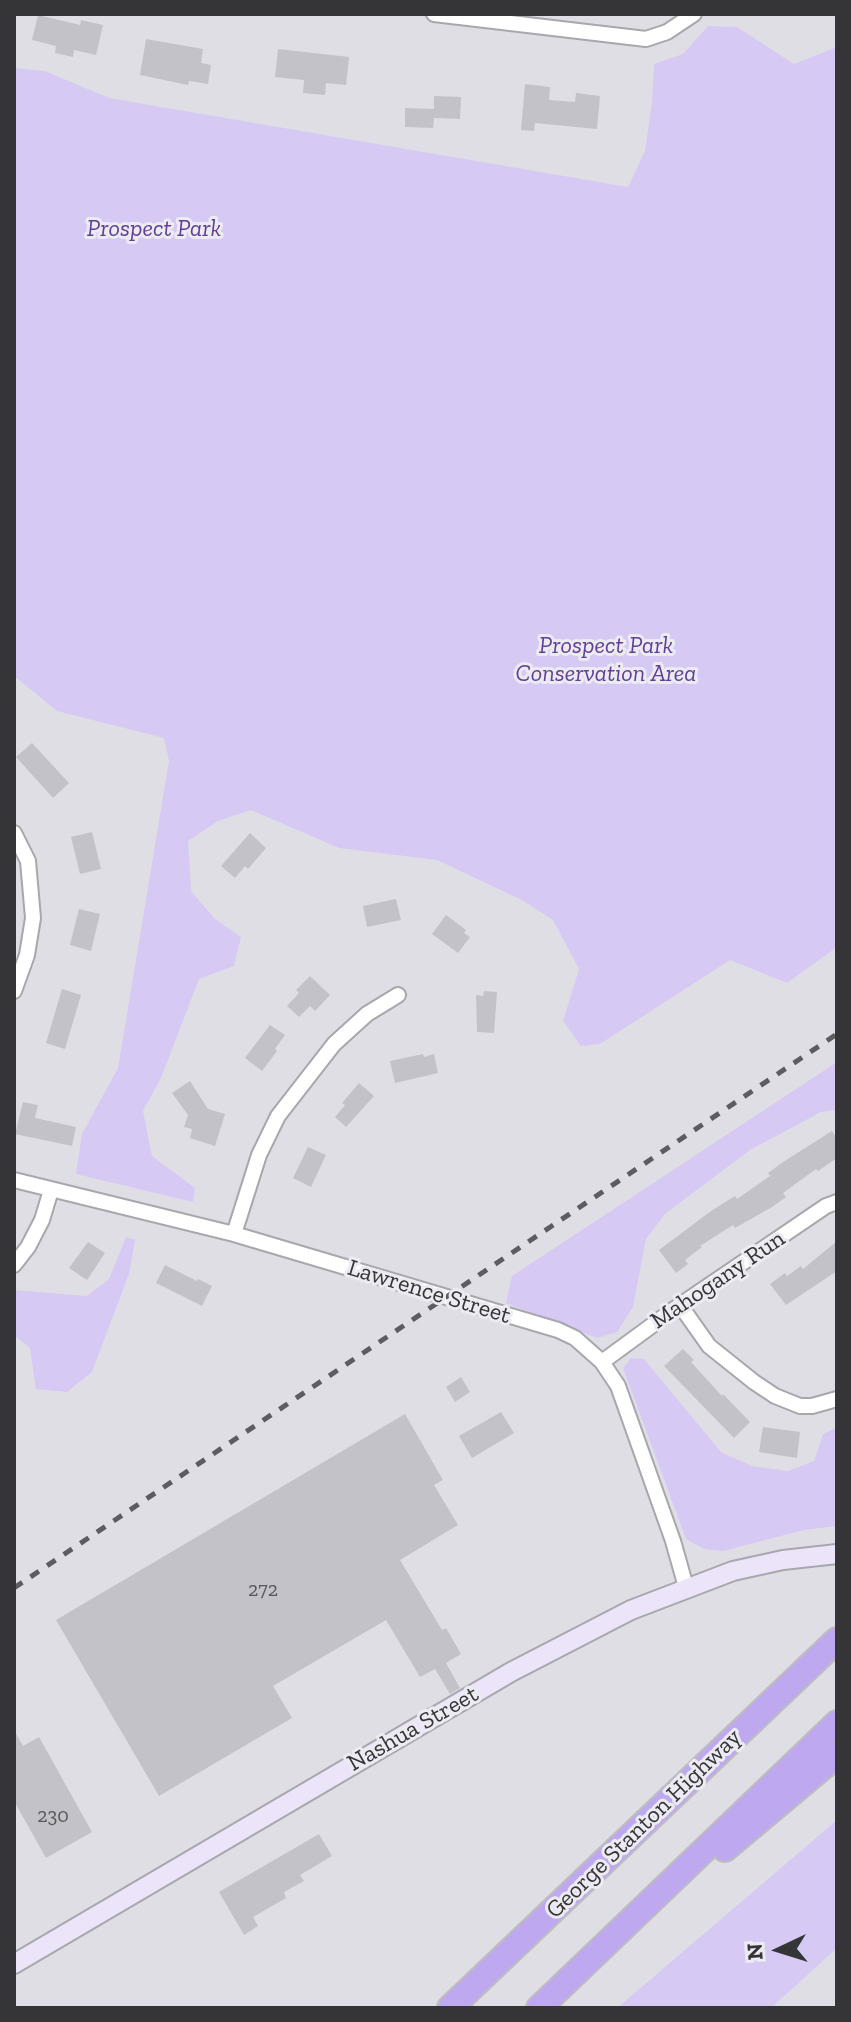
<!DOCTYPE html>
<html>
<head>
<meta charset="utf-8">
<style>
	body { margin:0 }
	#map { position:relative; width:851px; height:2022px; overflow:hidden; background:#e0dee5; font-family:"Zilla Slab",serif }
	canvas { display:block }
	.frame { position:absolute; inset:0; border:16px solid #353437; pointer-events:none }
	.north { position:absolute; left:739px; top:1910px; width:80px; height:80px; -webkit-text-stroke:6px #edebf2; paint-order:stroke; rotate:266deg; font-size:22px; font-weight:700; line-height:32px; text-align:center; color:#353437 }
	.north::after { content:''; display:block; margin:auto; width:28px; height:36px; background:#353437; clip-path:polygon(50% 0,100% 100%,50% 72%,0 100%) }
</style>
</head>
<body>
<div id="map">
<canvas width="851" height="2022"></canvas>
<div class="frame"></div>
<div class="north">N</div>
</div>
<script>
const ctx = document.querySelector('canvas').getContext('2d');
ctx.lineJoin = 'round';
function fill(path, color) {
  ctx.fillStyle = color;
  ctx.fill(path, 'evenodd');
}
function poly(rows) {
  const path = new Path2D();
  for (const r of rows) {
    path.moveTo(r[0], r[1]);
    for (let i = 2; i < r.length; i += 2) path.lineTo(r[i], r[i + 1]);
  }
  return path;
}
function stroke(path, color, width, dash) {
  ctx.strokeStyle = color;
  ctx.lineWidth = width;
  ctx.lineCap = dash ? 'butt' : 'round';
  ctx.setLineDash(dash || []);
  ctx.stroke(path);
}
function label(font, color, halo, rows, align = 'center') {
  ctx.font = font + ' "Zilla Slab",serif';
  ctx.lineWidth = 6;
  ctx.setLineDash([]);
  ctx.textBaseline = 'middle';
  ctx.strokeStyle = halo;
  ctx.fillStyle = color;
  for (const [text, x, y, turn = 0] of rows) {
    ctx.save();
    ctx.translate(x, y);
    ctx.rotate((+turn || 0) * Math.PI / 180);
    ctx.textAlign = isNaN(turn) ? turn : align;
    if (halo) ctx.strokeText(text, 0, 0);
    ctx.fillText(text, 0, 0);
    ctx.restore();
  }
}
const green = poly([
	[708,26,737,27,794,64,837,47,837,947,787,983,730,960,600,1044,581,1046,563,1021,579,969,553,920,522,900,437,860,339,848,251,810,218,821,188,841,191,891,215,919,241,937,234,966,199,979,161,1078,143,1111,152,1156,195,1188,193,1202,76,1174,82,1134,118,1068,169,761,164,738,57,711,14,676,14,68,45,71,109,98,628,187,645,151,652,101,654,64,683,54],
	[837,1062,837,1110,821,1112,750,1150,666,1213,646,1239,633,1307,617,1332,597,1338,506,1303,512,1276],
	[126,1237,135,1240,129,1274,92,1372,67,1392,36,1389,30,1348,14,1335,14,1290,87,1296,109,1279],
	[631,1358,644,1359,721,1452,752,1466,788,1471,814,1461,823,1434,837,1427,837,1526,804,1530,723,1551,704,1549,686,1539,623,1368],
	[837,1820,837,1948,771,2008,617,2008]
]);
const building = poly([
	[38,15,80,25,81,20,103,25,96,55,74,50,73,57,55,53,56,46,32,40],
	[146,39,203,49,201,63,211,65,208,84,189,81,188,85,140,75],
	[278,49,349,57,346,85,326,83,325,95,303,93,304,80,275,77],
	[525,84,550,87,549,100,575,102,576,93,600,96,597,129,535,123,534,131,521,130],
	[434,96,461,97,460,119,434,118,433,128,405,127,405,108,434,109],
	[32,743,69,783,53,798,16,757],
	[92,832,101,869,80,874,71,837],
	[250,833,266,848,248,869,245,866,235,878,221,866],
	[396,899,401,920,367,927,363,906],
	[79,909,100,914,91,951,70,945],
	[446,915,466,930,464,933,470,937,458,953,432,934],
	[310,976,330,995,315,1011,310,1006,299,1017,287,1006,299,993,296,990],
	[62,989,81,995,65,1049,46,1043],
	[484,991,497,992,494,1033,477,1032,476,995,483,996],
	[270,1025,285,1035,275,1049,277,1051,262,1071,245,1058],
	[423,1054,424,1057,434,1054,438,1073,395,1083,390,1061],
	[190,1081,208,1109,225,1114,215,1146,190,1138,192,1129,184,1127,188,1115,172,1093],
	[359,1083,374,1096,346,1127,335,1117,345,1105,342,1103],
	[23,1102,38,1105,35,1118,76,1127,72,1146,15,1134],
	[832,1131,837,1139,837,1158,818,1171,816,1169,783,1193,786,1197,772,1207,735,1228,733,1225,700,1246,702,1247,685,1260,688,1264,676,1273,659,1250,711,1211,735,1196,737,1199,770,1176,768,1173,783,1162],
	[308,1147,326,1155,311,1187,293,1178],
	[837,1241,837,1271,786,1305,770,1284,785,1273,787,1276,801,1266,803,1269],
	[88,1242,105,1253,87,1280,69,1268],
	[165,1265,197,1281,198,1279,212,1286,202,1306,156,1283],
	[683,1349,694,1360,691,1362,722,1396,723,1394,750,1422,734,1438,664,1366],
	[461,1377,470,1392,455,1402,446,1387],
	[501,1412,514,1433,472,1458,459,1436],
	[405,1414,443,1480,434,1485,458,1525,400,1560,442,1630,446,1628,461,1654,446,1663,460,1688,450,1694,435,1669,420,1677,386,1620,273,1686,292,1718,159,1796,56,1620],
	[763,1427,800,1432,797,1458,759,1452],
	[14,1730,23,1746,39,1737,92,1832,46,1858,14,1801],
	[319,1834,332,1856,300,1875,304,1881,284,1892,286,1898,253,1917,258,1926,244,1935,219,1892]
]);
const street = poly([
	[434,14,646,39,667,32,694,14],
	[14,833,28,861,33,918,27,955,14,991],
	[14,1180,234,1234,558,1330,575,1338,602,1362,618,1386,673,1541,686,1587],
	[234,1234,259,1155,278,1116,334,1044,367,1014,398,995],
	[14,1265,28,1247,42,1220,51,1190],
	[680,1305,709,1346,754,1382,775,1396,800,1406,812,1406,837,1399],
	[602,1362,673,1310,826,1206,837,1202]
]);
const secondary = poly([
	[14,1964,511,1672,631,1610,733,1571,783,1560,837,1554]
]);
const highway = poly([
	[725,1849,837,1755],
	[450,2008,837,1640],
	[539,2008,837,1723]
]);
const rail = poly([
	[14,1588,837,1034]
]);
const numberNames = [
	["272",263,1590],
	["230",53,1816]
];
const parkNames = [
	["Prospect Park",154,229],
	["Prospect Park",606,646],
	["Conservation Area",606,674]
];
const streetNames = [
	["Mahogany Run",718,1280,-34],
	["Lawrence Street",429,1292,17],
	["Nashua Street",413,1729,-30],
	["George Stanton Highway",644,1824,-44]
];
fill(green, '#d6caf5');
fill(building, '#c3c2c8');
stroke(street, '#a9a7ae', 18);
stroke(secondary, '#a9a7ae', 22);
stroke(highway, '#bebebf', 28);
stroke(street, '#fff', 14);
stroke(secondary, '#ece5fa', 18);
stroke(highway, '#bea8f0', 24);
stroke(rail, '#5d5c60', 5, [10, 10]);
label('20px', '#58585b', null, numberNames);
label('italic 24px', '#613f98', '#edebf2', parkNames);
label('24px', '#353437', '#edebf2', streetNames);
</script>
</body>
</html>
